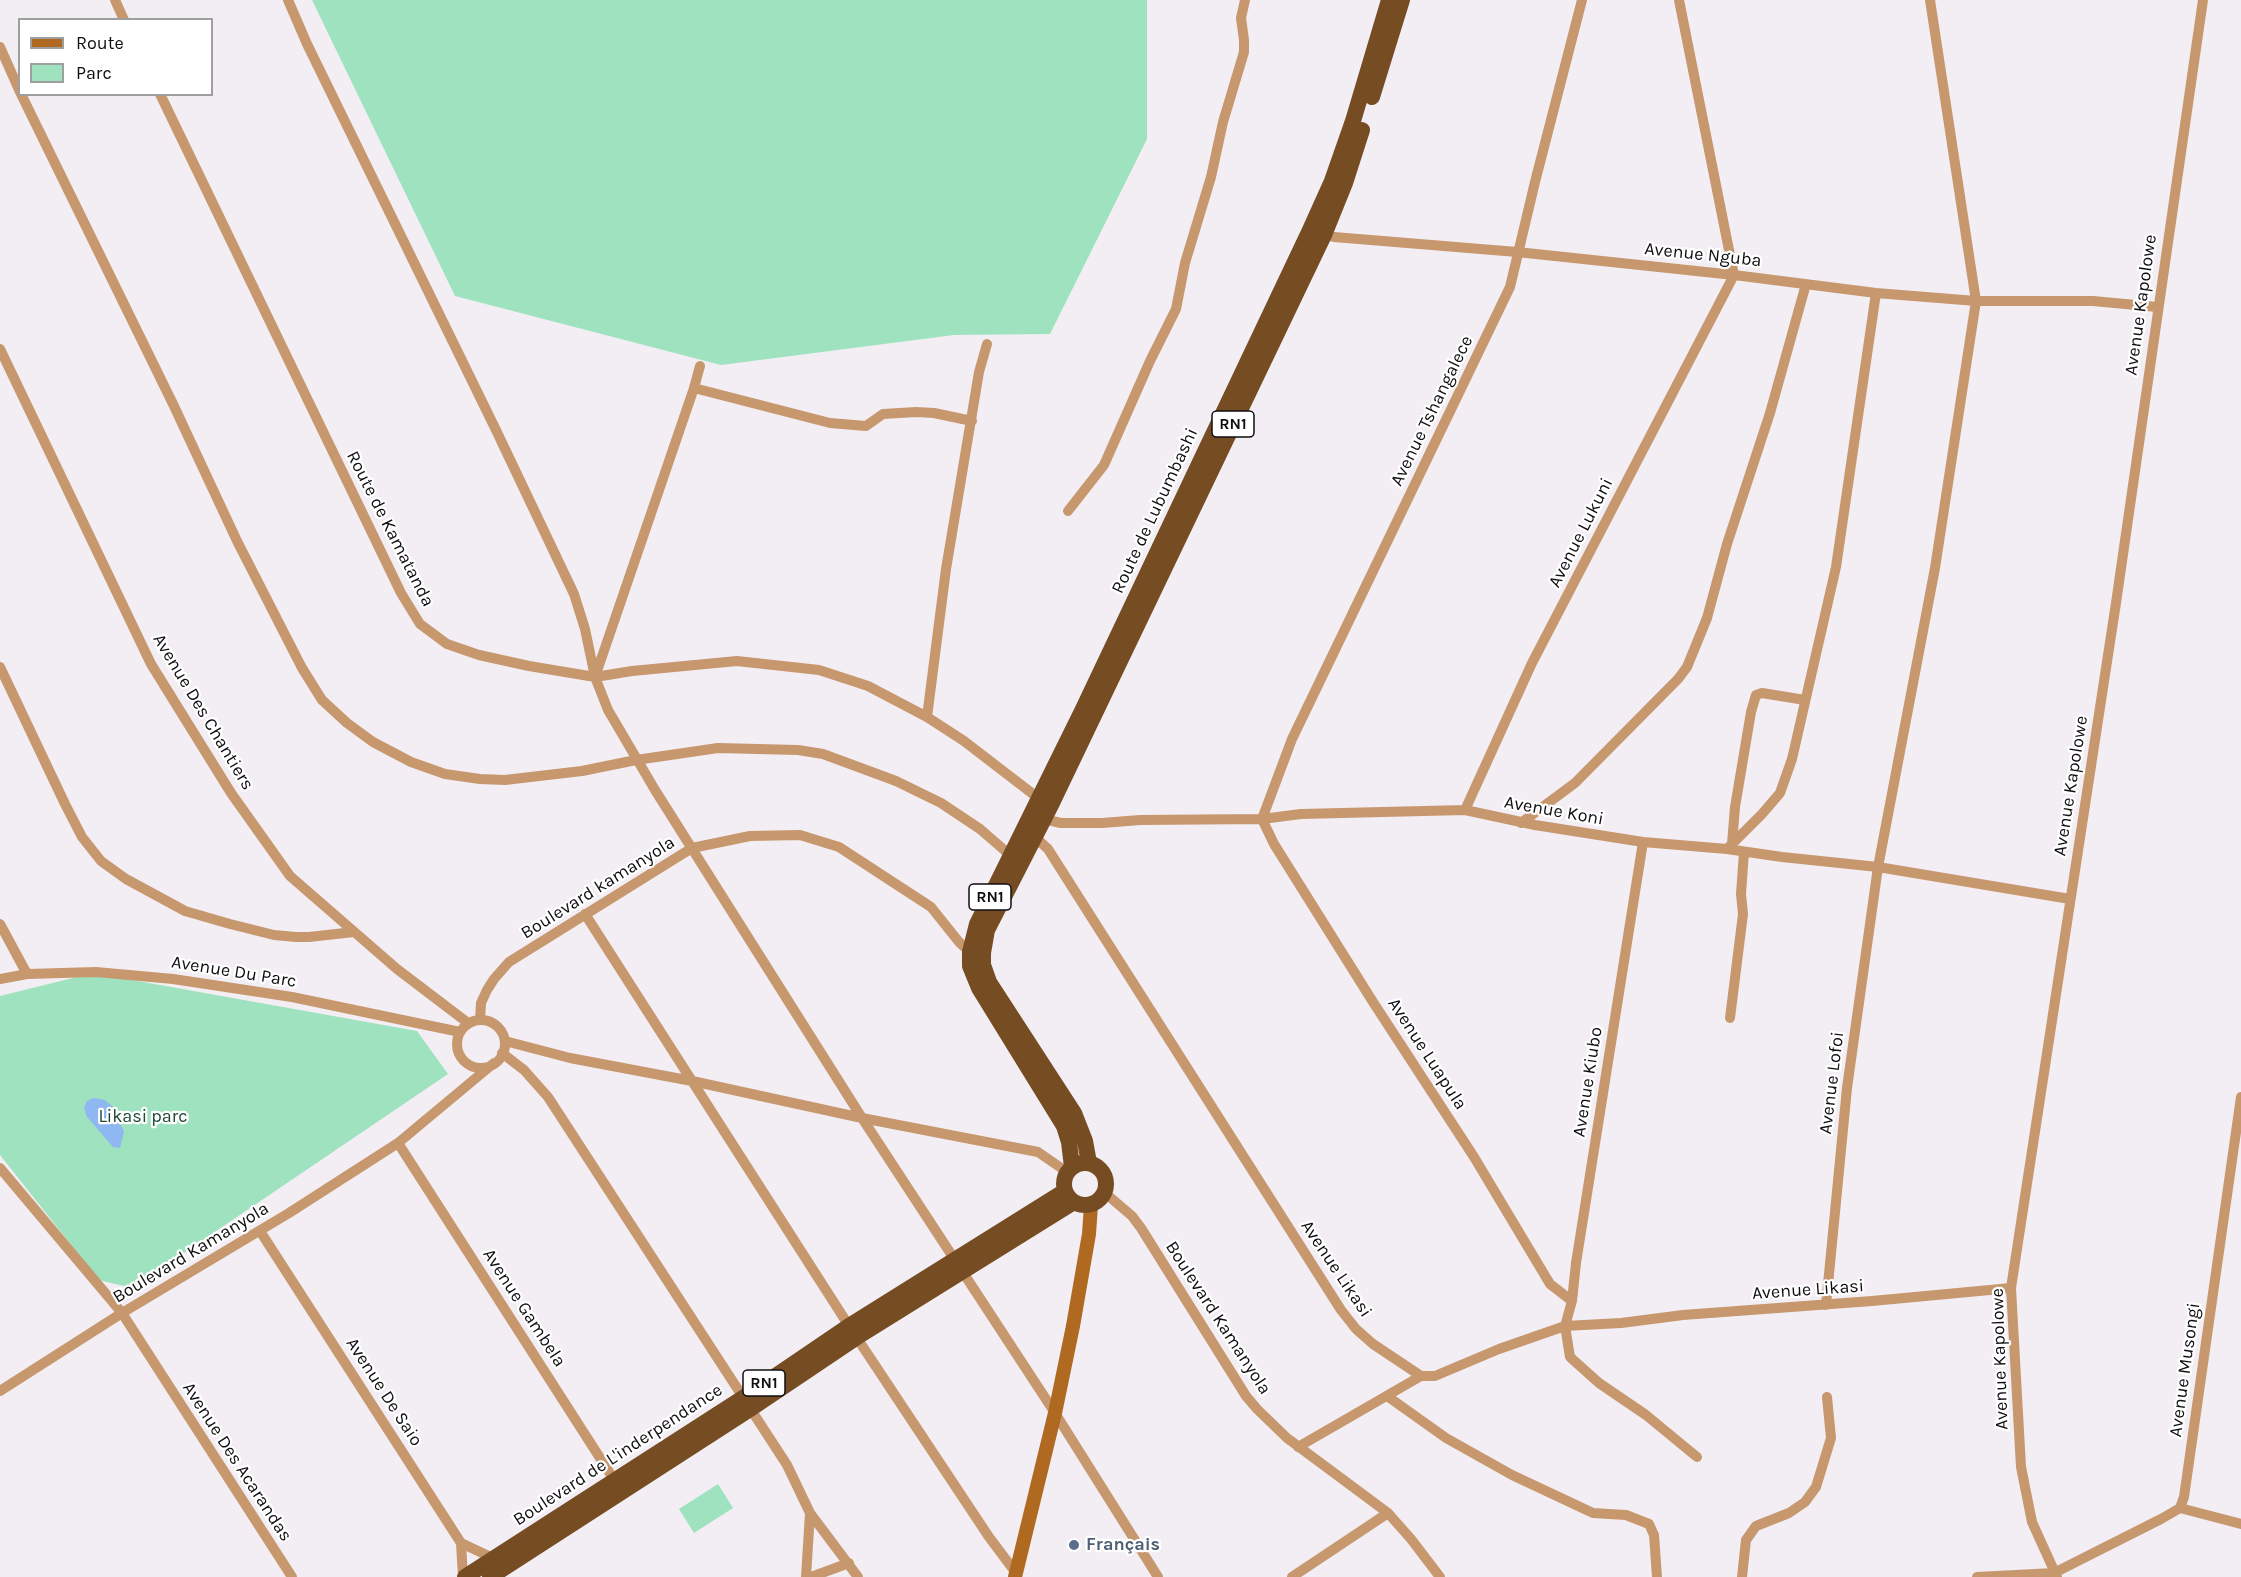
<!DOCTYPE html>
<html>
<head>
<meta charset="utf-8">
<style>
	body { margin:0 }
	#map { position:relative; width:2241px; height:1577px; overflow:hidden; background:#f2eef4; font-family:Karla,sans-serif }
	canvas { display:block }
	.legend { position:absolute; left:18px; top:18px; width:195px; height:78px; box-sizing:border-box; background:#fff; border:2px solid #9f9f9f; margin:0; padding:8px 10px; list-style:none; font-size:18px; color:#0f0e10 }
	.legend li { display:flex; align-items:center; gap:12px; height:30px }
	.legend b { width:30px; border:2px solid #9f9f9f }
</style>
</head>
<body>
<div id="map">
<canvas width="2241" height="1577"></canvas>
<ul class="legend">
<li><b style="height:8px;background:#af6921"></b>Route</li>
<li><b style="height:16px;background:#9fe2bf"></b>Parc</li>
</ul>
</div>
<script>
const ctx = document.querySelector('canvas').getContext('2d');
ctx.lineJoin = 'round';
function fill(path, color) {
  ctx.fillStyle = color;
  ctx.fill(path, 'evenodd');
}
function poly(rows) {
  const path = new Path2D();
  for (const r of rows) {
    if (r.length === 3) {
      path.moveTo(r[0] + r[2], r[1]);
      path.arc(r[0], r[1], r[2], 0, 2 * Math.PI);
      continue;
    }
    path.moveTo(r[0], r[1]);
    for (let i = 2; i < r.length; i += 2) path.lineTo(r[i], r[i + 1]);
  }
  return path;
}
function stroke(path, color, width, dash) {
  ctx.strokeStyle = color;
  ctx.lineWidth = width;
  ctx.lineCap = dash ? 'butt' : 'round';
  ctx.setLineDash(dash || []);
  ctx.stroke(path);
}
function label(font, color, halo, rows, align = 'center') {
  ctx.font = font + ' Karla,sans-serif';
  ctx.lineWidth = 4.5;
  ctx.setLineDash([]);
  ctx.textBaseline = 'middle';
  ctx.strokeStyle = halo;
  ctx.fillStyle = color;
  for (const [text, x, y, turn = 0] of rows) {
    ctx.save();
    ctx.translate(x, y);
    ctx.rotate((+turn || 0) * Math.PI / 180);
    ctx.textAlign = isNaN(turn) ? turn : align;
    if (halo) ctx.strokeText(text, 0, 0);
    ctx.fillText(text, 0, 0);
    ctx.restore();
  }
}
const green = poly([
	[312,0,1147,0,1147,139,1050,334,954,335,721,365,455,296],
	[93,973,417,1031,448,1074,132,1288,99,1280,0,1155,0,996],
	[718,1484,733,1508,694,1533,679,1509]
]);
const water = poly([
	[94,1098,105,1100,113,1107,124,1132,120,1148,113,1147,87,1117,84,1108,87,1101]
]);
const minor = poly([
	[115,0,124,20],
	[288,0,307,44,495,428,574,594,585,629,595,677,608,710,655,790,862,1118,1055,1413,1158,1577],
	[0,47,20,92],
	[21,94,173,404,237,541,302,668,322,700,347,723,373,742,411,762,445,774,480,779,505,780,582,771,636,760,718,748,798,750,823,754,896,781,941,803,980,829,1010,855],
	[160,94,401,593,420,624,447,644,479,655,529,666,595,677,632,671,737,661,819,670,868,686,927,717,964,741,1042,801],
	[1319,233,1334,237,1517,252,1734,275,1876,293,1976,301,2093,301,2157,307],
	[0,349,151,664,231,793,290,876,397,969,468,1023],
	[694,388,830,423,866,426,883,414,916,412,934,413,972,421],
	[1068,511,1104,465,1150,361,1176,309,1185,263,1211,177,1223,122,1244,52,1244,40,1241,18,1245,0],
	[0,667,65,804,82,837,101,861,126,879,185,911,230,924,274,935,296,937,309,937,354,932],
	[595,677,694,388,700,366],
	[927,717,946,569,979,372,987,344],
	[1465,810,1532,663,1734,275,1679,0],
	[1039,818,1061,823,1102,823,1140,820,1262,819,1301,814,1465,810,1535,825,1643,842,1727,849,1782,857,1878,867,2070,899],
	[1521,823,1575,783,1678,679,1687,667,1707,618,1727,544,1770,413,1806,284],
	[1035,837,1048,849,1341,1310,1356,1329,1373,1344,1421,1376,1435,1376,1499,1349,1565,1326,1621,1323,1683,1315,1872,1301,2011,1288],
	[1643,842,1576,1263,1572,1301,1565,1326,1570,1357,1599,1383,1646,1415,1697,1457],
	[1732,844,1735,807,1751,712,1756,695,1762,693,1805,700],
	[1727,849,1762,814,1780,793,1792,759,1836,567,1876,293],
	[585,914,849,1326,989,1537,1016,1573],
	[0,924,27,974],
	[0,979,27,974,96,972,173,979,292,997,460,1032],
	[1730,1018,1743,914,1741,894,1744,852],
	[480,1020,481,1003,487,990,494,979,509,962,692,848,750,836,800,835,839,847,931,907,959,942,970,952,974,952],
	[481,1044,24],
	[505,1041,570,1058,692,1081,862,1118,1038,1152,1067,1172],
	[502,1053,524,1070,548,1097,787,1465,810,1513,858,1577],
	[398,1143,618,1486],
	[0,1168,122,1313,292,1577],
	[1105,1193,1132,1216,1141,1228,1246,1396,1257,1409,1287,1438,1388,1513,1411,1539,1440,1577],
	[260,1231,461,1543,463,1577],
	[1572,1301,1550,1284,1474,1157,1373,1002,1274,844,1262,819,1292,739,1510,287,1535,182,1582,0],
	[1826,1305,1847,1088,1878,867,1935,568,1976,301,1930,0],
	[0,1391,122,1313,289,1213,398,1143,494,1063],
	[1387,1396,1446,1438,1512,1475,1593,1513,1626,1515,1649,1524,1654,1535,1657,1577],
	[1298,1447,1421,1376],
	[2180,1508,2241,1524],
	[461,1543,493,1558,495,1561],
	[806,1577,810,1513],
	[811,1577,849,1563],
	[1292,1577,1388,1513],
	[1742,1577,1746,1540,1756,1526,1789,1513,1805,1502,1816,1487,1831,1438,1827,1397],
	[1977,1577,2054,1573,2161,1519,2180,1508,2184,1497,2241,1097],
	[2057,1577,2032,1522,2021,1467,2011,1288,2116,603,2203,0]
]);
const secondary = poly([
	[1015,1577,1055,1413,1073,1326,1089,1234,1091,1205]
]);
const trunk = poly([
	[1372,97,1402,0],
	[1085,1184,21],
	[1089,1163,1085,1141,1074,1113,989,982,983,965,983,953,987,930,1051,805,1324,235,1345,183,1362,130],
	[1072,1167,1069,1142,1064,1126,979,988,970,966,970,952,977,924,1083,709,1310,230,1332,181,1353,121,1389,0],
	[465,1577,743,1398,849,1326,1065,1191],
	[490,1577,750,1409,857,1337,1074,1202]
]);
const markers = [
	[1074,1545,6,"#5c6f8a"]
];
const shields = [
	[1233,424,42],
	[990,897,42],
	[764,1383,42]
];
const shieldNames = [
	["RN1",1233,424],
	["RN1",990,897],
	["RN1",764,1383]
];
const streetNames = [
	["Avenue Nguba",1703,255,6],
	["Avenue Kapolowe",2141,305,-82],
	["Avenue Tshangalece",1432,411,-64],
	["Route de Lubumbashi",1155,511,-65],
	["Route de Kamatanda",390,529,63],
	["Avenue Lukuni",1581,533,-63],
	["Avenue Des Chantiers",203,712,59],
	["Avenue Kapolowe",2071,786,-81],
	["Avenue Koni",1554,811,10],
	["Boulevard kamanyola",598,888,-32],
	["Avenue Du Parc",234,972,9],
	["Avenue Luapula",1427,1054,57],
	["Avenue Kiubo",1588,1082,-81],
	["Avenue Lofoi",1832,1083,-83],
	["Boulevard Kamanyola",191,1253,-31],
	["Avenue Likasi",1336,1269,56],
	["Avenue Likasi",1808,1290,-4],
	["Avenue Gambela",524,1308,57],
	["Boulevard Kamanyola",1218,1318,57],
	["Avenue Kapolowe",2000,1359,-92],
	["Avenue Musongi",2185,1370,-82],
	["Avenue De Saio",384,1392,57],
	["Boulevard de L'inderpendance",618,1455,-33],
	["Avenue Des Acarandas",237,1462,57]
];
const parkNames = [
	["Likasi parc",143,1117]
];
const serviceNames = [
	["Français",1086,1545]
];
fill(green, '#9fe2bf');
fill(water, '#8fb7f1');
stroke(minor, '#c7976e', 10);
stroke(secondary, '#af6921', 14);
stroke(trunk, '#764c22', 16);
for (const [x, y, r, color] of markers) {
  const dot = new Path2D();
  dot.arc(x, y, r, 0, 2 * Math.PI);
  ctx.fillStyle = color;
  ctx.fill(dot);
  stroke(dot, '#fff', 2);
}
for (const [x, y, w] of shields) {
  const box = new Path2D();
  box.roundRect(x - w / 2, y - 13, w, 26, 4.5);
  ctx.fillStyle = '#fff';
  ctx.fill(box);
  stroke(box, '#0f0e10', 1.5);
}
label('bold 16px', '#0f0e10', null, shieldNames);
label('18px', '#0f0e10', '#fff', streetNames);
label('18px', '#1c4733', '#fff', parkNames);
label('bold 18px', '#4e5e75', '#fff', serviceNames, 'left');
</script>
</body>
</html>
